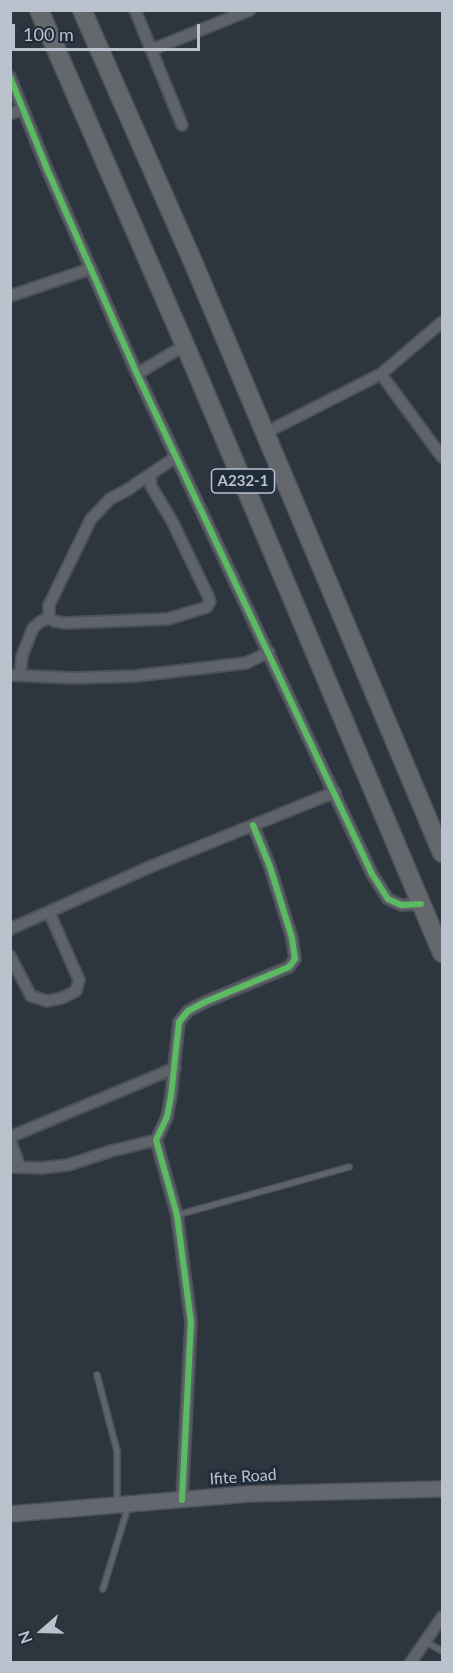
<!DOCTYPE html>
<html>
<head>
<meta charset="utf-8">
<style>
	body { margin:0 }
	#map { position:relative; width:453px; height:1673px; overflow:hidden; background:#2d363e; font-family:Lato,sans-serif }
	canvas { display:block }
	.frame { position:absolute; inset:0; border:12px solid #b9c2cd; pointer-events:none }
	.north { position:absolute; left:12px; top:1601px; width:60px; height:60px; -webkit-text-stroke:4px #202c39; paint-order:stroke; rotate:250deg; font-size:16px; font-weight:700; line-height:24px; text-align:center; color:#b9c2cd }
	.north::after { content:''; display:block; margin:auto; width:21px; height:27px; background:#b9c2cd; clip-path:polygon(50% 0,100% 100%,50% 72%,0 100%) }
	.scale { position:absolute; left:12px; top:24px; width:188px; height:27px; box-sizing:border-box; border:3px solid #b9c2cd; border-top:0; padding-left:8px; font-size:18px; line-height:21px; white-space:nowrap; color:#b9c2cd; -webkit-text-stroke:4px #202c39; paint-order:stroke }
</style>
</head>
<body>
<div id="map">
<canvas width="453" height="1673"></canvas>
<div class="frame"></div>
<div class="north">N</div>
<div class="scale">100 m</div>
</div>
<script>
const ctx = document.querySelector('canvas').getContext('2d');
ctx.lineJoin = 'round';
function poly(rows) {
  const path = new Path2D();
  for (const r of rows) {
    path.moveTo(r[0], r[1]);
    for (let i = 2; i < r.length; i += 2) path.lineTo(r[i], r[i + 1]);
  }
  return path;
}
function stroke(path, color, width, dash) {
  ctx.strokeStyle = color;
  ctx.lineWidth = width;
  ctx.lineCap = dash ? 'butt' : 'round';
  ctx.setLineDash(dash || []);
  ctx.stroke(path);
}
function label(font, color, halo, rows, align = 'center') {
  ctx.font = font + ' Lato,sans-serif';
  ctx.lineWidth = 6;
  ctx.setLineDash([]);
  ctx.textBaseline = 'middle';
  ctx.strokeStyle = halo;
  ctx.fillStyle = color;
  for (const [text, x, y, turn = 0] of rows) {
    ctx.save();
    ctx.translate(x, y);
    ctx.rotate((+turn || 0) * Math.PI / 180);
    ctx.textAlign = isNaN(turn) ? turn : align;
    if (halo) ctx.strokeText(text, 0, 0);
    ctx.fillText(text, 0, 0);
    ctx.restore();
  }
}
const lane = poly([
	[177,1215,349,1167],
	[97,1375,117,1451,117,1504],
	[103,1589,128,1507],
	[426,1642,442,1651]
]);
const street = poly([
	[135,10,182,125],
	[151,50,250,10],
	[10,77,47,169,137,374,372,874,388,899,401,905,421,904],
	[10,114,23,109],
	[10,296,90,269],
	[137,374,185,345],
	[381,374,442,457],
	[265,433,381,374,442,322],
	[49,618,54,621,64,623,168,619,207,607,210,602,208,596,172,521,151,486,150,476],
	[49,618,49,605,91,519,110,499,127,490,176,457],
	[10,675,73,678,135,676,246,663,269,652],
	[20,675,22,656,33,628,40,622,49,618],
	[10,929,152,866,335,792],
	[10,956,31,996,47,1001,62,998,76,991,79,980,49,912],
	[10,1137,175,1068],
	[10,1140,20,1167],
	[10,1167,41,1168,68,1165,111,1151,156,1140],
	[182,1500,191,1322,177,1215,156,1140,167,1117,171,1096,179,1022,188,1011,205,1002,289,967,295,959,292,938,270,867,253,825],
	[411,1662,442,1617]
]);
const secondary = poly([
	[10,1514,248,1494,442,1489]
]);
const highway = poly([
	[39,10,191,359,442,953],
	[82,10,193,262,442,853]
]);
const cycleway = poly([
	[10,77,47,169,137,374,372,874,388,899,401,905,421,904],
	[182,1500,191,1322,177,1215,156,1140,167,1117,171,1096,179,1022,188,1011,205,1002,289,967,295,959,292,938,270,867,253,825]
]);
const shields = [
	[243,481,63]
];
const shieldNames = [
	["A232-1",243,481]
];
const streetNames = [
	["Ifite Road",243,1477,-4]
];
stroke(lane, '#4c5258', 8);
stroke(street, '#4c5258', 14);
stroke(secondary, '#4c5258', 18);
stroke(highway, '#4a5259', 21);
stroke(lane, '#5f646b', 5);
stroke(street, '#5f646b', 10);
stroke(secondary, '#63686f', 15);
stroke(highway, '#64676b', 18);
stroke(cycleway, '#5cba63', 6);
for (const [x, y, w] of shields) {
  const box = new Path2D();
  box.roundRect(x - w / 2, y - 12, w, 24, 4.5);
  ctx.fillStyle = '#202c39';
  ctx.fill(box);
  stroke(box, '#b9c2cd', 1.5);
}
label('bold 15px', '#b9c2cd', null, shieldNames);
label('16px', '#b9c2cd', '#202c39', streetNames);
</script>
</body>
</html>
